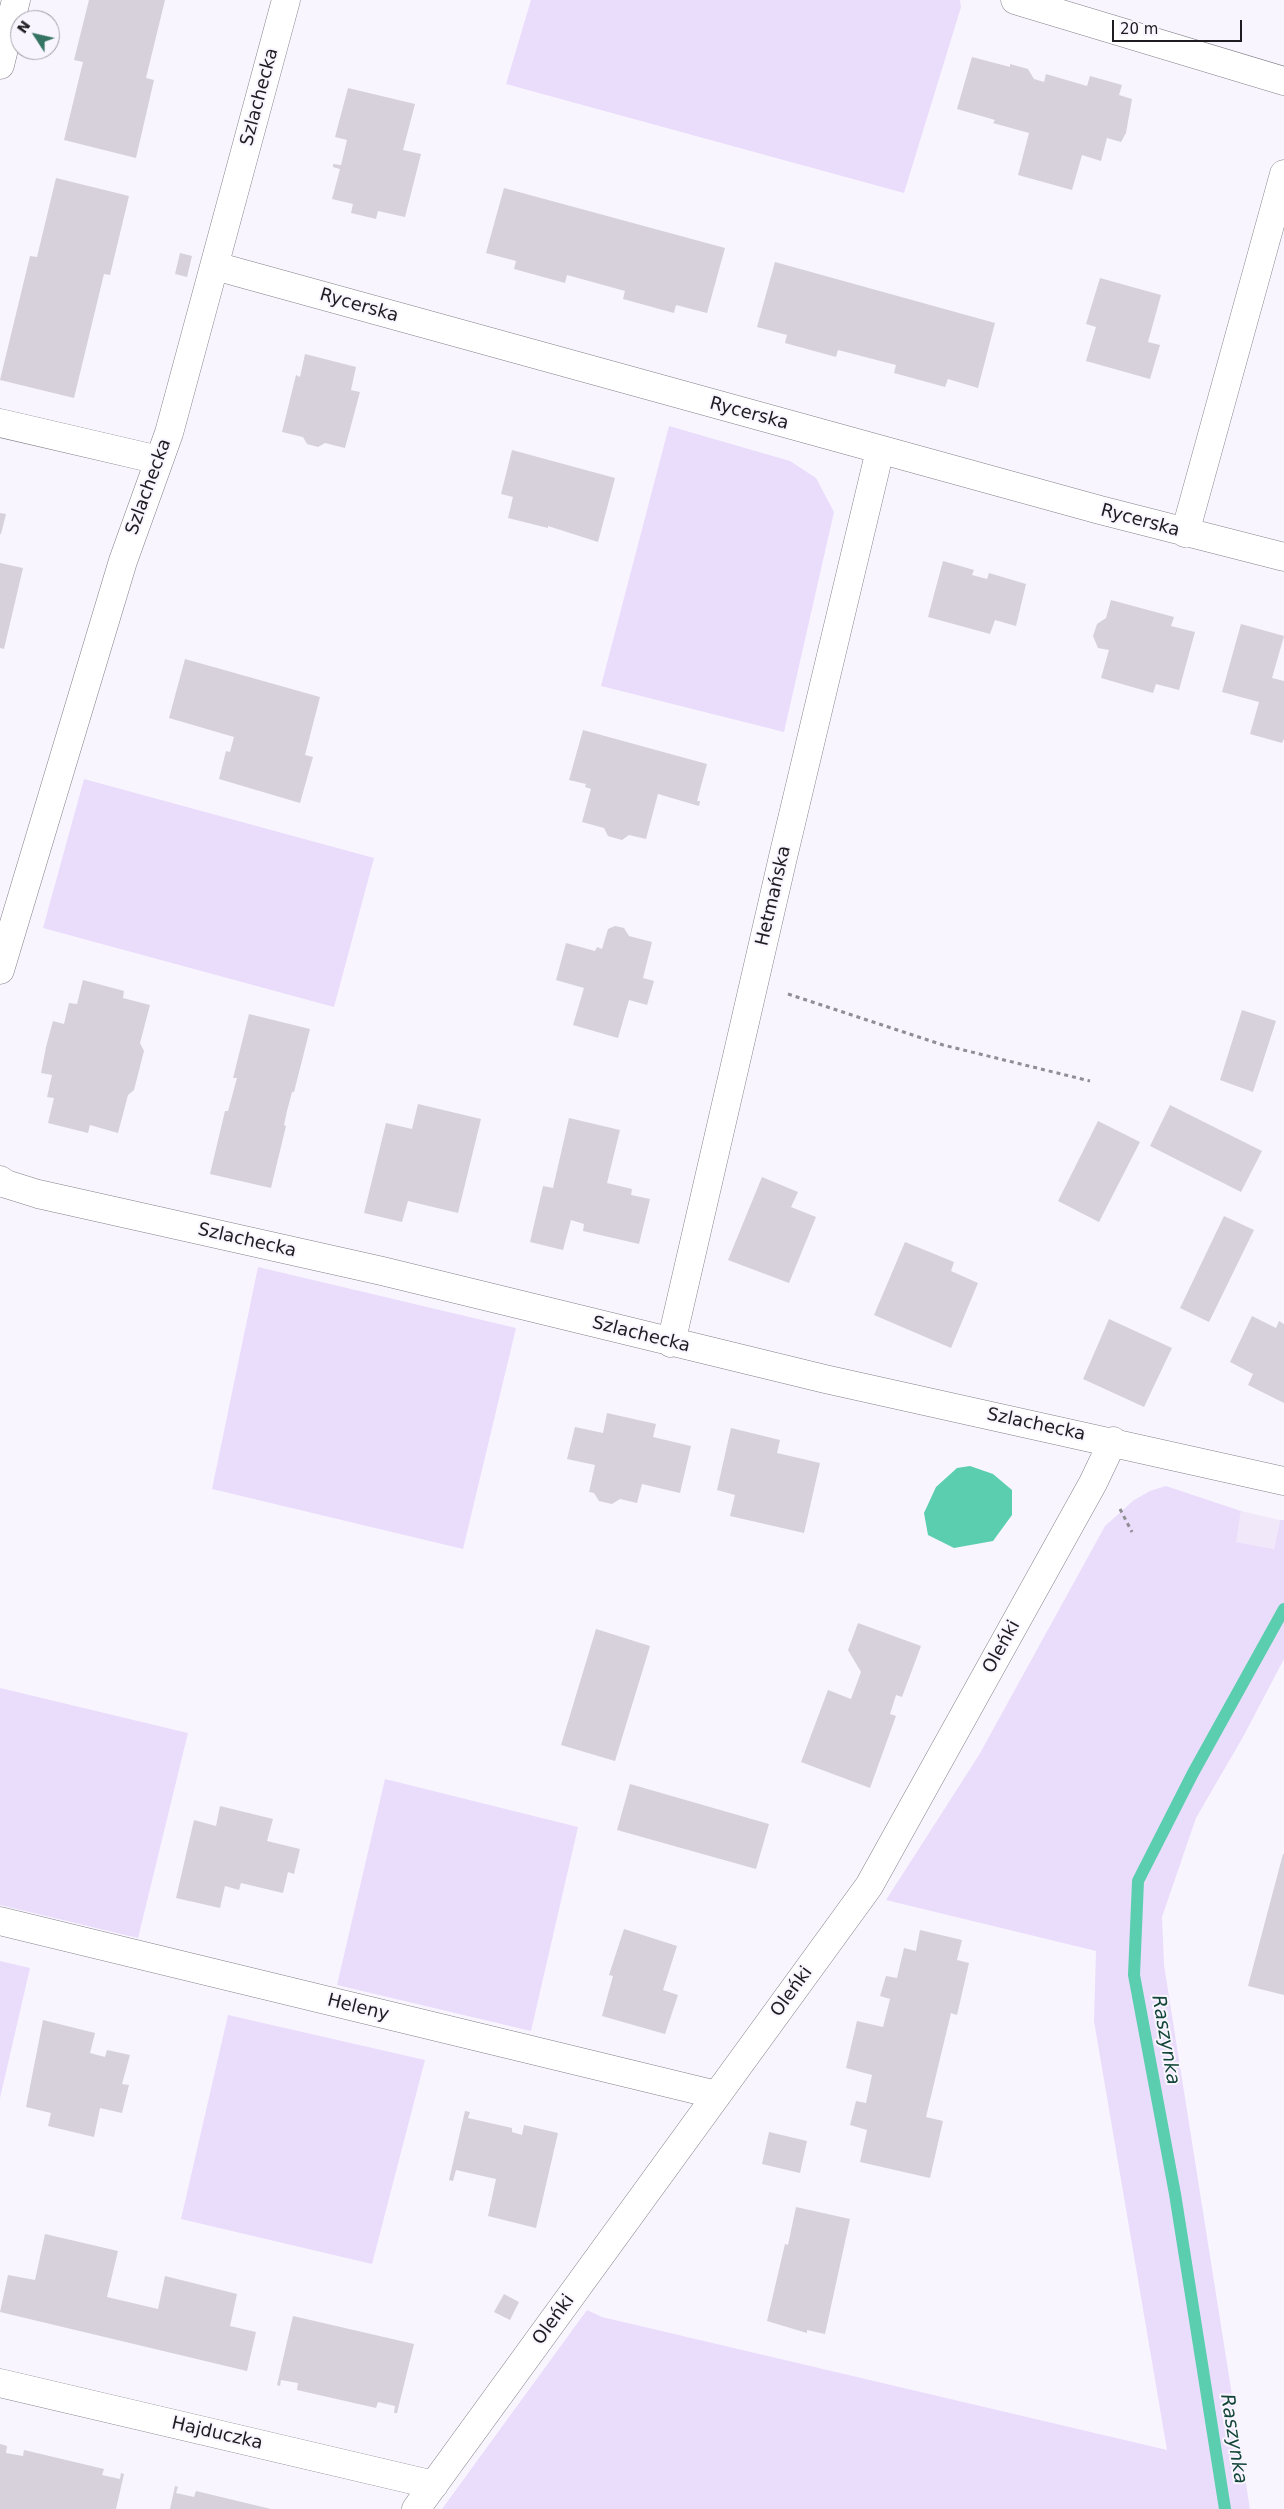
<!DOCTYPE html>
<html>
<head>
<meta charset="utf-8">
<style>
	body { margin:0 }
	#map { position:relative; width:1284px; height:2509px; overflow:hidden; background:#f9f5ff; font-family:"DejaVu Sans",sans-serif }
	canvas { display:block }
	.north { position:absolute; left:10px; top:10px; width:50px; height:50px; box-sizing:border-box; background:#f9f5ff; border:1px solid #a19ea6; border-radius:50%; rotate:305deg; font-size:14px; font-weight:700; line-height:20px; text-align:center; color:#1e1c20 }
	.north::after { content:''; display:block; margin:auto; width:18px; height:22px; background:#357462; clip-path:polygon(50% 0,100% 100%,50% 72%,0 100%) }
	.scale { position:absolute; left:1112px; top:20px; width:130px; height:22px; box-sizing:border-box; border:2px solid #1e1c20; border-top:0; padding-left:6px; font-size:15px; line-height:18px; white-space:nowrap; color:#1e1c20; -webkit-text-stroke:4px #f9f5ff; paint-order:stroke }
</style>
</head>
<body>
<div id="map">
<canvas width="1284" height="2509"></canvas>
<div class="north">N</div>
<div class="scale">20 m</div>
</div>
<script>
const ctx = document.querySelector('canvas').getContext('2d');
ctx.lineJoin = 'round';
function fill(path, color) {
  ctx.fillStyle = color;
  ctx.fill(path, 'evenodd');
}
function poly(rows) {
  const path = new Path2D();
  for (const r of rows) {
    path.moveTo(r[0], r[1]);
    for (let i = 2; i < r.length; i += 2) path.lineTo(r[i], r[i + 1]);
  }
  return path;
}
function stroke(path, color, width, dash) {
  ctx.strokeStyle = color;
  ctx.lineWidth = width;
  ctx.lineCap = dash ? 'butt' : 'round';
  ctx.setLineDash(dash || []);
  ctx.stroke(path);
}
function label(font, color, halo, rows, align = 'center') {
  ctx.font = font + ' "DejaVu Sans",sans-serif';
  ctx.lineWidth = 4;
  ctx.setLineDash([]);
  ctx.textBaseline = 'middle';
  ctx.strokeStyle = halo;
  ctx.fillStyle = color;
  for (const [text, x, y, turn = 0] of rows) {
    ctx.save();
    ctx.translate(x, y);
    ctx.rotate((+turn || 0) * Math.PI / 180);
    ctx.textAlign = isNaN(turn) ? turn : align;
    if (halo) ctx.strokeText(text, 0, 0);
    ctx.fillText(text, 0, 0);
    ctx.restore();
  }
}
const built = poly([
	[1241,1511,1280,1520,1274,1549,1235,1542]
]);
const green = poly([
	[531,0,960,0,961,7,904,193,506,84],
	[669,426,790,461,816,478,834,512,784,732,601,686],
	[84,779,374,858,334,1007,43,928],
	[258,1267,516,1328,463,1549,212,1489],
	[1166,1486,1241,1511,1236,1542,1274,1549,1280,1520,1284,1520,1284,1659,1243,1737,1196,1818,1162,1917,1164,1965,1250,2509,442,2509,587,2310,602,2317,1167,2450,1094,2021,1096,1951,886,1900,979,1755,1105,1526,1134,1500,1150,1491],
	[0,1688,188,1733,138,1938,0,1905],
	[385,1779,578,1827,531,2031,337,1985],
	[0,1961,30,1968,0,2098],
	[228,2015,425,2060,372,2264,181,2219]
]);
const water = poly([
	[970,1466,993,1474,1012,1490,1012,1515,993,1541,954,1548,928,1535,924,1513,936,1487,957,1468]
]);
const stream = poly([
	[1225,2509,1175,2194,1134,1975,1138,1881,1193,1773,1284,1609]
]);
const building = poly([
	[89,0,165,0,146,78,154,80,136,158,64,140,83,62,74,60],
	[972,57,1010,67,1010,64,1028,69,1034,79,1044,82,1046,74,1087,86,1090,76,1122,85,1119,95,1132,99,1126,133,1121,142,1107,138,1101,161,1082,155,1072,190,1018,175,1029,133,993,123,995,120,957,109],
	[348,88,415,104,403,150,421,154,405,217,378,211,376,219,351,213,353,204,332,199,340,169,333,167,333,164,341,165,347,140,335,137],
	[56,178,129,196,110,275,104,274,74,398,0,380,30,256,37,257],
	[504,188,725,248,707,313,676,305,674,313,623,299,625,291,567,275,565,283,514,269,516,261,486,253],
	[180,253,192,256,187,277,175,274],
	[775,262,995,323,978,388,948,379,945,387,894,373,896,365,838,350,836,357,785,343,787,335,757,327],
	[1100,278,1161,295,1148,342,1160,345,1150,379,1086,361,1096,327,1086,324],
	[305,354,356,367,351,390,360,392,345,448,325,443,318,447,307,444,303,437,282,432,296,375,300,377],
	[512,450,615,478,598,542,548,526,548,528,508,518,513,497,501,494],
	[0,513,6,514,1,534,0,534],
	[943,561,974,570,972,575,987,579,989,573,1026,584,1016,626,995,620,990,634,928,617],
	[0,563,23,568,4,649,0,648],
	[1111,600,1174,617,1171,626,1195,632,1179,690,1156,684,1153,693,1101,678,1109,650,1098,648,1093,636,1097,624,1106,618],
	[1241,624,1284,636,1272,678,1284,681,1284,739,1282,743,1250,734,1259,702,1222,692],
	[185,659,320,697,305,755,313,757,300,803,219,779,226,751,230,752,234,737,169,718],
	[583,730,707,764,697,801,700,801,699,806,658,794,646,839,629,835,622,840,608,836,604,828,582,822,591,789,585,787,586,784,569,780],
	[615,926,624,928,629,936,652,942,643,978,654,981,647,1005,629,1000,618,1038,573,1025,584,988,556,980,566,943,595,951,597,947,602,949,608,929],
	[83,980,124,991,123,998,150,1005,140,1043,144,1051,134,1090,128,1095,118,1133,90,1125,88,1133,48,1123,54,1098,47,1097,52,1075,41,1073,46,1047,53,1021,64,1024,69,1003,77,1004],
	[1242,1010,1276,1021,1253,1092,1220,1080],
	[249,1014,310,1029,294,1092,292,1092,287,1111,284,1125,286,1126,271,1188,210,1174,225,1111,228,1111,237,1078,233,1078],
	[418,1104,481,1119,458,1213,408,1201,402,1222,364,1213,386,1123,412,1129],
	[1170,1105,1262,1151,1241,1192,1150,1146],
	[569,1118,620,1130,607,1183,632,1189,631,1195,650,1199,639,1244,583,1231,584,1224,571,1220,563,1250,530,1242,543,1186,553,1188],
	[1098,1121,1140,1142,1099,1222,1058,1201],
	[762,1177,798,1192,791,1207,816,1217,789,1283,728,1260],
	[1224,1216,1254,1230,1209,1322,1180,1308],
	[905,1242,954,1262,951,1271,978,1283,951,1348,874,1315],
	[1252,1316,1276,1328,1279,1321,1284,1324,1284,1403,1248,1385,1253,1374,1230,1362],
	[1109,1319,1172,1348,1144,1407,1083,1379],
	[607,1413,656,1424,653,1437,691,1446,680,1493,642,1484,637,1503,620,1499,612,1504,599,1501,594,1493,589,1492,595,1465,567,1459,575,1427,603,1433],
	[731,1428,780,1440,777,1453,820,1463,804,1533,730,1516,735,1495,717,1490],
	[858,1623,921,1646,902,1697,896,1695,890,1714,896,1716,870,1788,801,1762,828,1690,851,1699,861,1672,848,1650],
	[596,1629,650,1646,615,1761,561,1745],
	[630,1784,769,1824,756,1869,617,1830],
	[220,1806,273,1819,267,1841,300,1849,294,1874,288,1872,283,1893,241,1883,239,1890,225,1886,220,1908,176,1898,194,1820,216,1826],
	[1283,1854,1284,1854,1284,1995,1248,1986],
	[624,1929,677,1946,663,1990,678,1995,665,2034,602,2016,613,1976,609,1975],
	[920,1930,962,1940,957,1960,969,1963,957,2015,951,2013,926,2117,943,2121,930,2178,860,2162,867,2130,850,2125,856,2101,866,2103,872,2075,846,2068,857,2021,883,2027,890,1999,880,1996,886,1976,897,1978,904,1948,916,1951],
	[43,2020,95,2033,90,2053,105,2057,107,2050,130,2055,122,2084,129,2085,122,2113,100,2108,94,2137,48,2126,51,2113,26,2107],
	[465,2111,470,2112,468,2118,512,2128,512,2132,522,2135,524,2125,558,2133,536,2228,488,2216,496,2179,456,2170,453,2181,449,2180],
	[769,2132,807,2141,800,2173,762,2164],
	[796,2207,850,2219,825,2334,807,2330,807,2333,767,2321,785,2244,788,2245],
	[45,2234,118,2251,107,2297,158,2309,165,2276,237,2294,230,2326,256,2332,247,2371,0,2312,8,2275,35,2280],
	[504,2294,519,2302,510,2320,494,2312],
	[293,2316,414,2344,397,2413,394,2413,395,2406,378,2402,376,2408,297,2390,298,2383,281,2380,280,2386,277,2385],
	[0,2444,7,2446,6,2453,23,2456,24,2450,104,2469,102,2475,120,2479,121,2473,124,2474,116,2509,0,2509],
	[175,2486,178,2487,176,2493,194,2497,196,2491,271,2509,170,2509]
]);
const path = poly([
	[788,994,943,1045,1090,1081],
	[1120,1509,1132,1532]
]);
const minor = poly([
	[1015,0,1284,81],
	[0,65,16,0],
	[215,266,1100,510,1284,557],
	[0,423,159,460],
	[1185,533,1284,174],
	[0,970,123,561,169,433,286,0],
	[0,1180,6,1184,38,1194,382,1271,825,1379,1284,1481],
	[671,1343,783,857,880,450],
	[0,1921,717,2095],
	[0,2383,434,2485],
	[416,2509,869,1886,1093,1483,1113,1441]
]);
const streetNames = [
	["Szlachecka",260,97,-75],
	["Rycerska",359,306,16],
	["Rycerska",749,414,15],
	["Szlachecka",149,487,-70],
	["Rycerska",1140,521,15],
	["Hetmańska",774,896,-77],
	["Szlachecka",247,1241,13],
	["Szlachecka",641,1335,14],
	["Szlachecka",1036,1425,12],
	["Oleńki",1002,1647,-61],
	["Oleńki",792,1992,-54],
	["Heleny",358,2008,14],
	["Oleńki",554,2320,-54],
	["Hajduczka",217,2434,13]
];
const waterNames = [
	["Raszynka",1165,2040,80],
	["Raszynka",1233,2439,81]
];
fill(built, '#f1e9fa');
fill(green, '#eaddfb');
fill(water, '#5aceae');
stroke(stream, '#5aceae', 12);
fill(building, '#d6d1db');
stroke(minor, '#848089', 29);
stroke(path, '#908d94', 3, [4, 4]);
stroke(minor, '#fff', 28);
label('18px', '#1e1c20', '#f9f5ff', streetNames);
label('italic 19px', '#134639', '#f9f5ff', waterNames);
</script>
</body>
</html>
